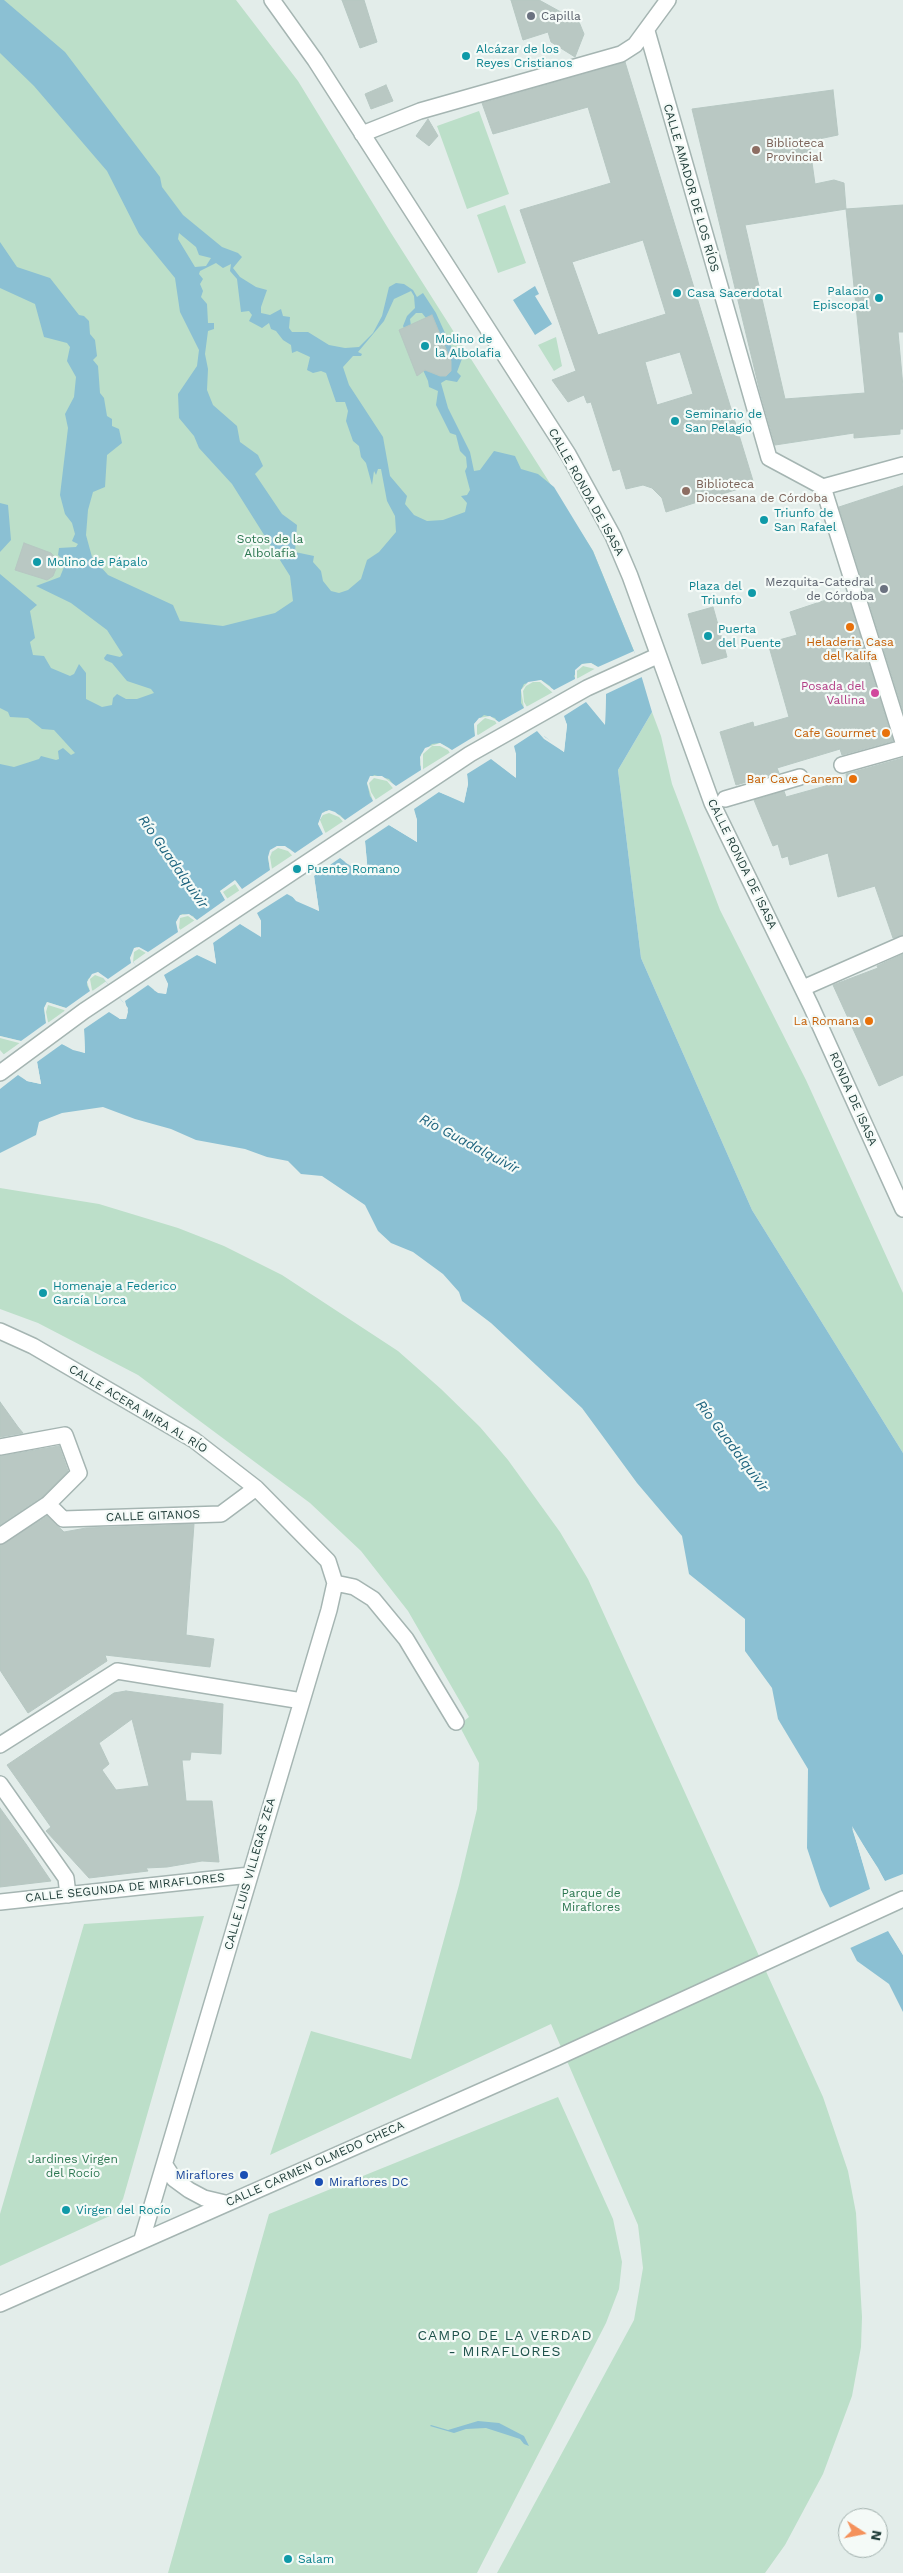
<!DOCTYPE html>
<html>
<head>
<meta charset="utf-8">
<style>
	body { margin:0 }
	#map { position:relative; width:903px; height:2573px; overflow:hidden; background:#e3edea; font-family:"Work Sans",sans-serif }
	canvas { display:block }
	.north { position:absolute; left:838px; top:2508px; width:50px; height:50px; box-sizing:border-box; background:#f4faf7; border:1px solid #a0afac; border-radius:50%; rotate:101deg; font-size:14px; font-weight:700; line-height:20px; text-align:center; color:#223f3b }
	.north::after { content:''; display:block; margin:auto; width:18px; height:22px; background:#f4915b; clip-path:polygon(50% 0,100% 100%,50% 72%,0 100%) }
</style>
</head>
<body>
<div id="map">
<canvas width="903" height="2573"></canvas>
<div class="north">N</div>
</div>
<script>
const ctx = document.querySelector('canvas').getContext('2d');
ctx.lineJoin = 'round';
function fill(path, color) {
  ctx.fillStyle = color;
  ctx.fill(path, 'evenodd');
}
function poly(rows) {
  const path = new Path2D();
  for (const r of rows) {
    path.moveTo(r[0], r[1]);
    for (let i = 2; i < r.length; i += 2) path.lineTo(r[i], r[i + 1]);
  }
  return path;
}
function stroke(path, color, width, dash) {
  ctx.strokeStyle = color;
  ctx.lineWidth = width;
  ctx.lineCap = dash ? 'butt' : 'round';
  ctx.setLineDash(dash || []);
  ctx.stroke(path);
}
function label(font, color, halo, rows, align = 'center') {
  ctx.font = font + ' "Work Sans",sans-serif';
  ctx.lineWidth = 4.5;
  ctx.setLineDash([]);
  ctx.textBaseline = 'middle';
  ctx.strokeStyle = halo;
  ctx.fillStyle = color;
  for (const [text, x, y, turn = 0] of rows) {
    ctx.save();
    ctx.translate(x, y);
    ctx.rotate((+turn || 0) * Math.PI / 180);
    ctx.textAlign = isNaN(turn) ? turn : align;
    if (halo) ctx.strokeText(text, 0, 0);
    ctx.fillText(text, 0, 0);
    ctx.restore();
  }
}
const green = poly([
	[0,0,236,0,298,81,391,233,593,551,634,651,598,667,499,722,396,786,147,952,0,1057],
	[479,111,509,194,467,209,437,126],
	[505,205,526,263,498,273,477,215],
	[556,337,562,366,554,371,538,345],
	[652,712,661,736,672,784,720,910,806,1080,903,1293,903,1453,752,1210,641,958,618,770],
	[0,1188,99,1204,178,1228,224,1246,282,1275,398,1351,441,1389,480,1427,508,1460,560,1532,588,1579,823,2097,848,2171,856,2213,862,2317,861,2347,852,2396,823,2474,785,2545,765,2573,497,2573,634,2320,643,2268,638,2225,551,2024,270,2155,311,2031,411,2059,459,1885,477,1809,479,1763,459,1725,469,1717,408,1611,361,1551,310,1503,138,1375,38,1323,0,1309],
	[204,1916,123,2199,114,2214,0,2266,0,2214,84,1924],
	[558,2097,613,2219,622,2262,619,2289,606,2323,477,2573,168,2573,269,2214]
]);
const water = poly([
	[0,0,4,0,65,52,160,177,162,187,183,215,222,247,238,253,242,257,233,268,240,277,256,287,267,290,261,307,261,313,270,315,281,309,283,316,290,317,289,328,292,332,308,332,329,345,345,348,359,347,373,333,382,316,389,287,396,283,404,284,413,290,417,297,423,293,436,313,454,353,463,356,457,372,461,376,457,382,446,380,441,383,448,408,470,452,474,471,480,470,494,451,515,456,521,469,538,474,554,487,593,551,634,651,652,712,618,770,641,958,752,1210,903,1453,903,1917,878,1868,852,1828,871,1889,889,1931,903,1955,903,2012,889,1984,857,1961,821,1890,807,1848,808,1769,778,1719,772,1688,745,1651,745,1619,689,1574,682,1536,637,1483,582,1408,491,1323,462,1301,459,1292,443,1274,413,1252,391,1243,378,1231,365,1205,322,1176,301,1174,288,1161,267,1157,245,1149,196,1140,171,1129,135,1119,103,1107,62,1113,39,1122,36,1135,0,1153,0,1053,27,1081,41,1084,37,1062,21,1041,0,1036,0,764,14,767,39,759,41,756,56,760,59,759,58,751,63,748,71,755,75,753,54,730,42,729,28,718,10,717,8,712,0,708,0,574,37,605,30,611,35,638,30,642,33,655,44,656,51,668,70,676,74,674,79,664,86,673,86,699,102,707,112,705,113,698,117,694,126,699,137,699,154,693,151,689,127,681,112,663,105,660,104,658,107,654,120,657,123,655,107,630,71,603,36,586,60,577,64,567,63,560,58,555,59,548,76,547,78,544,72,541,75,534,72,523,65,514,60,495,68,428,65,414,74,397,76,377,67,361,70,347,67,343,44,337,35,304,0,288,0,242,17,267,50,278,79,315,84,316,89,321,90,334,95,340,97,356,93,360,98,366,100,393,104,398,107,416,112,419,112,426,119,429,122,443,107,455,105,487,93,492,88,510,86,535,92,557,108,575,173,605,180,621,223,626,275,613,293,601,290,576,232,484,199,448,194,436,179,418,178,394,197,366,199,350,180,312,175,278,139,234,107,171,34,86,0,53],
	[179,233,196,247,199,255,211,258,206,266,195,267,178,239],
	[216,263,223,268,231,264,230,271,237,279,241,312,249,311,252,315,249,321,262,328,269,323,271,329,276,331,283,340,291,345,292,353,297,351,310,357,307,370,313,373,321,371,326,373,336,402,345,402,348,411,346,421,353,441,359,446,361,457,366,463,372,485,374,471,376,475,378,469,381,469,387,501,395,516,396,532,379,552,367,560,361,579,348,590,339,593,331,591,323,581,321,571,313,562,314,556,295,552,297,525,282,514,255,474,263,466,258,455,240,442,237,426,213,405,207,390,208,369,205,354,208,331,214,329,214,323,208,323,207,304,201,297,203,291,200,284,203,279,199,274,200,271],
	[411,291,414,296,415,308,407,316,403,326,428,381,429,387,438,391,436,405,450,433,456,435,460,451,466,457,467,467,465,471,470,490,467,495,461,496,467,503,465,512,443,520,427,521,414,515,405,504,407,496,390,476,383,437,349,385,343,367,353,356,361,356,362,354,358,352,384,321,394,299],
	[416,313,422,313,426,318,451,361,451,370,446,376,440,376,428,370,411,326,410,319],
	[591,663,598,667,606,694,605,724,587,702,574,676,582,664],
	[541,680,550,686,567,725,564,752,538,731,521,703,521,690,524,684],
	[484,715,495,718,516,754,515,777,491,758,475,735,474,724],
	[440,743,449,748,467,774,468,784,464,802,439,792,420,765,421,754,432,744],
	[374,775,389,779,413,809,417,820,417,842,389,825,370,796,367,783],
	[325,811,340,815,365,842,368,873,346,863,318,824],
	[277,846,290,849,314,876,319,911,296,901,270,870,268,857],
	[236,881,261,921,261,936,241,924,220,891],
	[182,914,193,916,213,943,216,963,198,955,179,931,176,922],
	[136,947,147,952,168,984,166,994,155,991,130,958],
	[98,972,128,1008,126,1019,120,1019,90,991,87,985,88,979],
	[47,1002,66,1008,84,1029,85,1053,73,1050,62,1044,46,1023,44,1008],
	[535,286,539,294,535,296,552,324,535,335,513,300],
	[0,503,8,505,11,540,0,552],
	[478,2421,499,2423,524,2436,529,2446,524,2444,520,2439,486,2428,466,2429,454,2433,430,2426,431,2425,448,2430]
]);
const pier = poly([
	[634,651,644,676,606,694,605,725,586,702,564,716,567,725,564,752,544,739,537,731,514,746,516,754,516,778,491,759,467,774,468,784,464,803,439,792,414,809,417,820,417,842,389,825,365,841,368,874,352,867,340,858,314,876,319,911,287,894,257,913,261,921,261,937,240,924,213,943,216,964,197,955,164,975,168,984,166,994,158,993,148,985,125,1001,128,1012,126,1019,120,1019,109,1012,84,1029,85,1053,62,1044,37,1062,41,1084,27,1081,18,1075,0,1089,0,1050,20,1073,28,1079,39,1082,35,1063,19,1043,0,1038,0,1036,21,1041,46,1023,44,1008,47,1002,66,1008,90,991,87,982,92,974,98,972,108,979,131,963,130,958,134,948,139,947,148,952,178,932,176,922,180,915,189,914,197,920,225,900,220,891,235,880,242,889,270,870,268,857,270,850,277,846,285,846,295,853,323,834,318,824,322,813,329,810,335,812,345,820,373,801,367,783,370,776,382,776,396,786,421,770,420,757,425,748,440,743,452,750,475,736,474,724,479,718,490,716,499,722,524,708,521,690,528,682,541,680,554,690,575,679,575,670,582,664,591,663,598,667],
	[583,666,595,669,604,694,603,719,589,701,577,678,577,671],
	[533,682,540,682,552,692,564,725,562,748,545,737,524,702,523,691,526,686],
	[485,718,495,721,511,747,514,755,513,773,493,757,477,734,477,725],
	[432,746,440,746,448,750,464,775,463,800,440,790,423,769,423,754],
	[374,778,387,781,411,810,414,839,391,824,371,792,369,783],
	[329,813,339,817,362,843,366,870,347,862,325,832,320,820,323,815],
	[278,848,288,851,312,877,316,907,289,892,272,869,270,857,272,852],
	[235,884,255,915,258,921,258,933,243,922,223,892],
	[188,916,195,921,211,944,213,961,199,954,179,928,180,918],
	[139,949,146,953,163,979,164,991,156,989,150,983,133,962,134,952],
	[95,975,103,978,123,1002,125,1008,125,1016,116,1014,92,990,90,979],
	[48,1005,64,1010,81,1030,83,1050,64,1042,48,1022,46,1012],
	[852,1826,885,1881,903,1874,903,1919,857,1838,881,1909,903,1950,903,1955,888,1931,848,1949,827,1909,870,1889]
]);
const building = poly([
	[342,0,364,0,377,42,360,48,342,0],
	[511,0,539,0,579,22,584,34,575,57,551,42,548,32,523,40,511,0],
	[625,62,754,484,666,512,662,498,652,488,643,485,626,489,620,469,613,471,591,402,587,403,584,395,568,402,552,380,576,371,520,210,611,183,588,107,493,134,482,103,625,62],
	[643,240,666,314,598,335,572,262,643,240],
	[680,352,693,394,657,405,645,362,680,352],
	[386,85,393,101,371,109,365,94,386,85],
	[833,90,838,135,809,141,815,184,834,180,844,183,846,209,903,205,903,332,898,332,903,387,903,429,900,429,900,434,854,438,854,433,775,445,760,392,692,109,833,90],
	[846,209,865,393,785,399,745,225,846,209],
	[428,119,438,136,429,146,416,136,428,119],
	[432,315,451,361,451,371,446,376,440,376,425,370,417,376,399,330,432,315],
	[903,486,903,711,839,507,903,486],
	[24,543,51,553,56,559,57,566,53,576,47,580,15,570,24,543],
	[847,593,893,741,842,755,840,749,777,768,779,773,736,785,720,732,753,722,754,727,789,717,768,643,797,635,790,612,847,593],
	[713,607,727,657,702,664,688,614,713,607],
	[903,758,903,935,893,938,875,886,838,897,828,853,790,865,788,856,782,858,778,844,773,846,754,800,784,791,786,797,847,780,846,774,903,758],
	[903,954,903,1075,879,1086,833,985,878,968,877,966,903,954],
	[0,1402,18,1427,23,1433,0,1437,0,1402],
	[59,1446,68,1471,42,1497,0,1525,0,1456,59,1446],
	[47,1516,64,1532,86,1528,194,1524,186,1635,214,1639,210,1667,105,1655,107,1661,28,1713,0,1670,0,1545,47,1516],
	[126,1691,223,1704,221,1754,191,1752,190,1760,182,1760,186,1801,212,1801,219,1862,202,1861,167,1867,146,1868,148,1871,89,1878,46,1831,51,1827,7,1765,114,1693,126,1691],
	[132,1719,149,1786,116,1790,102,1770,109,1764,99,1743,132,1719],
	[0,1808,26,1844,51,1881,0,1887,0,1808]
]);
const minor = poly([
	[272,0,315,60,568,454,613,536,630,576,712,803,811,1006,903,1209],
	[647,31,769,458,823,487],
	[362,134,420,111,621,54,635,45,668,0],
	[823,487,903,742],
	[823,487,903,465],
	[842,765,903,748],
	[725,799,800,777],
	[803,988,903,944],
	[0,1073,84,1011,470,754,587,688,657,656],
	[0,1331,33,1346,194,1440,256,1488,328,1561,335,1583,329,1610,142,2239],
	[0,1447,65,1435,79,1473,48,1504,0,1536],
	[48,1504,63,1519,221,1514,256,1488],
	[335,1583,354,1587,373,1599,406,1639,456,1722],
	[0,1745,117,1671,302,1701],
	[0,1784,66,1878,68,1895],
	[0,1902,250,1875],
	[165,2165,174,2179,189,2190,204,2198,225,2203],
	[0,2304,556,2058,903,1899]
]);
const markers = [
	[531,16,5,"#6b7280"],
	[466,56,5,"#0f9aa8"],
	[756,150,5,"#8d6e63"],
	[677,293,5,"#0f9aa8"],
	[879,298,5,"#0f9aa8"],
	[425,346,5,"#0f9aa8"],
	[675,421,5,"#0f9aa8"],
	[686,491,5,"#8d6e63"],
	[764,520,5,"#0f9aa8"],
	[37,562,5,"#0f9aa8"],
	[884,589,5,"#6b7280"],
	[752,593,5,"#0f9aa8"],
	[850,627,5,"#e8710a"],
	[708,636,5,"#0f9aa8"],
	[875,693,5,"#d1479c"],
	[886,733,5,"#e8710a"],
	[853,779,5,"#e8710a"],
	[297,869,5,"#0f9aa8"],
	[869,1021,5,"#e8710a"],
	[43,1293,5,"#0f9aa8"],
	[244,2175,5,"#1a4fb4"],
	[319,2182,5,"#1a4fb4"],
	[66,2210,5,"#0f9aa8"],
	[288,2559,5,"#0f9aa8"]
];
const worshipNames = [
	["Capilla",541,16],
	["Mezquita-Catedral",874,582,"right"],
	["de Córdoba",874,596,"right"]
];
const cultureNames = [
	["Alcázar de los",476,49],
	["Reyes Cristianos",476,63],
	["Palacio",869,291,"right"],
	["Episcopal",869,305,"right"],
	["Casa Sacerdotal",687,293],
	["Molino de",435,339],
	["la Albolafia",435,353],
	["Seminario de",685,414],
	["San Pelagio",685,428],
	["Triunfo de",774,513],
	["San Rafael",774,527],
	["Molino de Pápalo",47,562],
	["Plaza del",742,586,"right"],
	["Triunfo",742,600,"right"],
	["Puerta",718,629],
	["del Puente",718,643],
	["Puente Romano",307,869],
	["Homenaje a Federico",53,1286],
	["García Lorca",53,1300],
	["Virgen del Rocío",76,2210],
	["Salam",298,2559]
];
const educationNames = [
	["Biblioteca",766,143],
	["Provincial",766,157],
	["Biblioteca",696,484],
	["Diocesana de Córdoba",696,498]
];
const streetNames = [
	["CALLE AMADOR DE LOS RÍOS",691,188,74],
	["CALLE RONDA DE ISASA",586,492,61],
	["CALLE RONDA DE ISASA",742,864,64],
	["RONDA DE ISASA",853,1099,66],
	["CALLE ACERA MIRA AL RÍO",138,1409,31],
	["CALLE GITANOS",153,1516,-2],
	["CALLE LUIS VILLEGAS ZEA",250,1874,-74],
	["CALLE SEGUNDA DE MIRAFLORES",125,1888,-6],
	["CALLE CARMEN OLMEDO CHECA",315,2164,-24]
];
const parkNames = [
	["Sotos de la",270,539],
	["Albolafia",270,553],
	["Parque de",591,1893],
	["Miraflores",591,1907],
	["Jardines Virgen",73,2159],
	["del Rocío",73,2173]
];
const foodNames = [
	["Heladeria Casa",850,642,"center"],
	["del Kalifa",850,656,"center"],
	["Cafe Gourmet",876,733],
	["Bar Cave Canem",843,779],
	["La Romana",859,1021]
];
const hotelNames = [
	["Posada del",865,686],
	["Vallina",865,700]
];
const transitNames = [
	["Miraflores",234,2175],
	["Miraflores DC",329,2182,"left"]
];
const waterNames = [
	["Río Guadalquivir",173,862,55],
	["Río Guadalquivir",469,1144,28],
	["Río Guadalquivir",732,1446,53]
];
const neighbourhoodNames = [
	["CAMPO DE LA VERDAD",505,2336],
	["- MIRAFLORES",505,2352]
];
fill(green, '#bcdfc9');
fill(water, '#8bc0d3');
fill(pier, '#e3edea');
fill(building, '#b9c8c3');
stroke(building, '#b6c7c2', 1);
stroke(minor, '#a5b5b2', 18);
stroke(minor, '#fff', 15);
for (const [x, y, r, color] of markers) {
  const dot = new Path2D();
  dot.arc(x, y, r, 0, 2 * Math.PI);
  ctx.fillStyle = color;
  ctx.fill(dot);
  stroke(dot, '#f4faf7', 2);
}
label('12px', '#5b616d', '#f4faf7', worshipNames, 'left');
label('12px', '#0d838f', '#f4faf7', cultureNames, 'left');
label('12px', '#785e54', '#f4faf7', educationNames, 'left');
label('12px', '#223f3b', '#f4faf7', streetNames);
label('12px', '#2c7751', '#f4faf7', parkNames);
label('12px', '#c56008', '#f4faf7', foodNames, 'right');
label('12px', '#b23c85', '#f4faf7', hotelNames, 'right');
label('12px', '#164399', '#f4faf7', transitNames, 'right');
label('italic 14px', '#1b627d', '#f4faf7', waterNames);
ctx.letterSpacing = '1px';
label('14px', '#1e524b', '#f4faf7', neighbourhoodNames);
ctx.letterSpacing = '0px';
</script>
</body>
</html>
